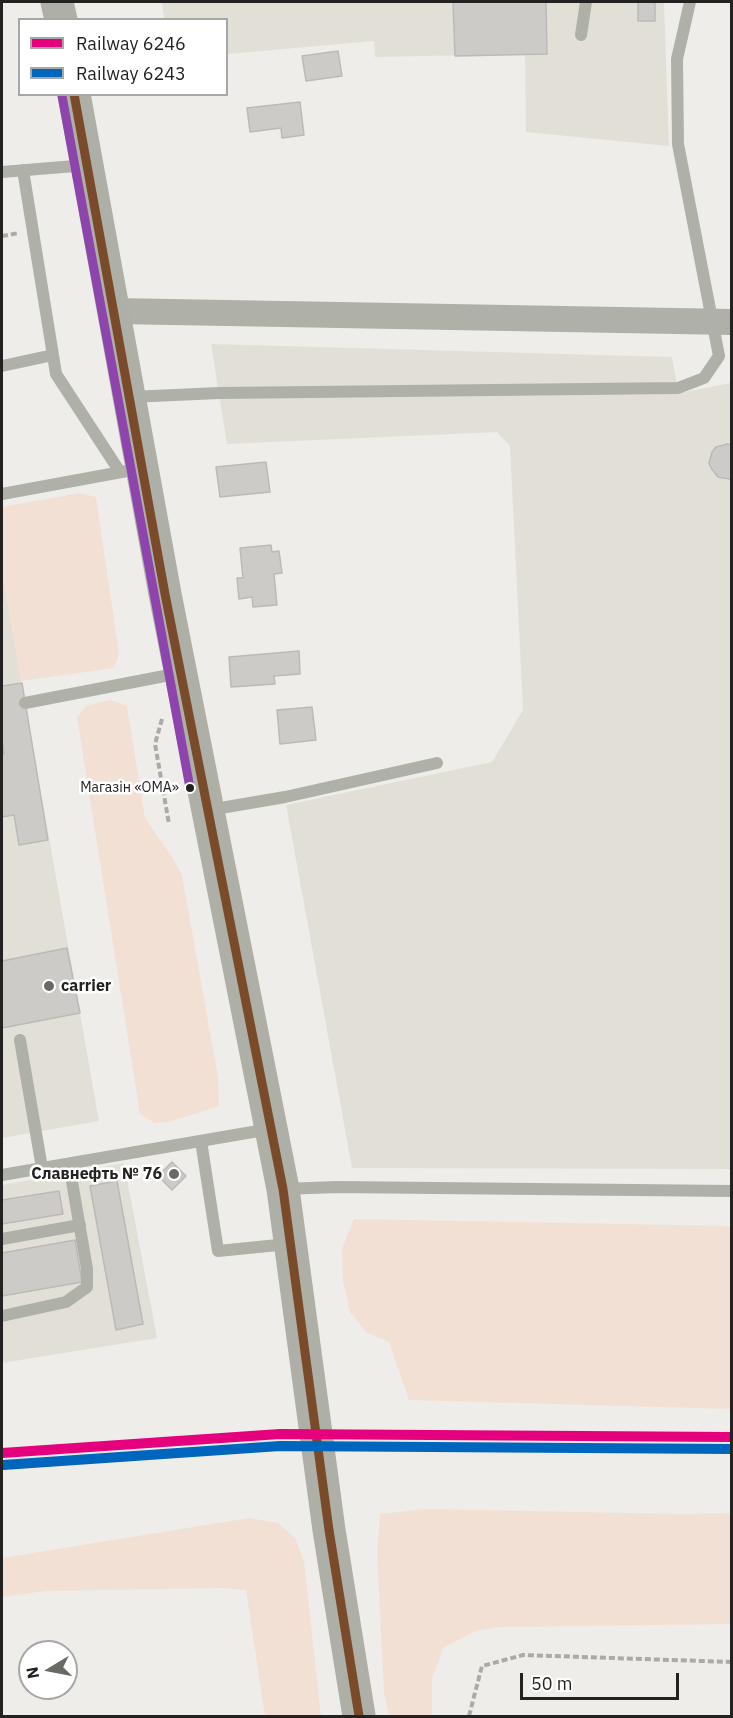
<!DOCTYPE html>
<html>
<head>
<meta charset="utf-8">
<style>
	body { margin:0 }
	#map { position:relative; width:733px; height:1718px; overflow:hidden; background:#eeede9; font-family:"IBM Plex Sans",sans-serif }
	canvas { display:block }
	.frame { position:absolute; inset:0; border:3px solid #232220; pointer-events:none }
	.legend { position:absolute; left:18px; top:18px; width:210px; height:78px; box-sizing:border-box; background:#fff; border:2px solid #a7a7a6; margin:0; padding:8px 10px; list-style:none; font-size:18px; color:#232220 }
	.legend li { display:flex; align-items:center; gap:12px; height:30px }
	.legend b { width:30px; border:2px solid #a7a7a6 }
	.north { position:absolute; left:18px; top:1640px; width:60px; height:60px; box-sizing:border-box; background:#fff; border:2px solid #a7a7a6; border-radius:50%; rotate:260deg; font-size:16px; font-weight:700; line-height:24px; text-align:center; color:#232220 }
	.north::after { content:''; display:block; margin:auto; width:21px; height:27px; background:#6a6966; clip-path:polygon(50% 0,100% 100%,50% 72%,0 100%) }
	.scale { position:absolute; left:520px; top:1673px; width:159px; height:27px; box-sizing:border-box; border:3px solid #232220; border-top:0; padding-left:8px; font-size:18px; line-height:21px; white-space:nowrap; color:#232220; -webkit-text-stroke:4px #fff; paint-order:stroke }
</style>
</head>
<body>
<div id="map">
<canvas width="733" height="1718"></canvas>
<div class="frame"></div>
<ul class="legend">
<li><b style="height:8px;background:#e5007d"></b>Railway 6246</li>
<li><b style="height:8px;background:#0065bd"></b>Railway 6243</li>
</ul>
<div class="north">N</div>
<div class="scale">50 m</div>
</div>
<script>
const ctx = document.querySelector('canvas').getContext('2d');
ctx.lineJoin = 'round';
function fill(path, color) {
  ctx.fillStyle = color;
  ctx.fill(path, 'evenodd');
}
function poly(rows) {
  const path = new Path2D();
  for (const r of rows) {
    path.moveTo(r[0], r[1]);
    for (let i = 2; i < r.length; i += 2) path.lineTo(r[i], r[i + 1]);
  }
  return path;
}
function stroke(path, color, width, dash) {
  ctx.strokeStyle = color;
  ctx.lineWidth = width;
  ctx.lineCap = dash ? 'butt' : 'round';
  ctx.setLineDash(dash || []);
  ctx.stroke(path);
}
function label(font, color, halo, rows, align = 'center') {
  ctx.font = font + ' "IBM Plex Sans",sans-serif';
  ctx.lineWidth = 5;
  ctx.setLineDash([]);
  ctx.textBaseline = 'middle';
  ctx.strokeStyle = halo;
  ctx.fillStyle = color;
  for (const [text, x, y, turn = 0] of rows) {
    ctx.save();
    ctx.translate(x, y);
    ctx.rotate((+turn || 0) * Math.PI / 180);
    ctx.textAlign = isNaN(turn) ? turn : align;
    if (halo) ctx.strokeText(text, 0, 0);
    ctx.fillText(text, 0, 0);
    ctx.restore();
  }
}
const built = poly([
	[162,2,664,2,669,146,526,132,525,54,375,57,374,41,227,54,226,20,164,19],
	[211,344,672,357,679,393,731,383,731,1169,352,1168,286,805,492,762,523,710,510,446,497,432,227,444],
	[2,571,99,1121,2,1138],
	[124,1163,157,1338,2,1363,2,1185]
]);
const green = poly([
	[80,493,96,497,119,654,114,668,21,681,2,571,2,507],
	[111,700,127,706,145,818,171,855,182,875,218,1077,219,1106,169,1122,155,1123,140,1114,77,717,86,706],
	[354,1219,731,1226,731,1409,409,1400,389,1342,366,1332,350,1312,343,1281,342,1248],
	[425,1509,683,1514,731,1513,731,1624,500,1627,475,1631,443,1648,432,1679,432,1716,389,1716,384,1693,377,1551,380,1514],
	[249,1518,278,1523,295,1538,304,1561,321,1716,265,1716,246,1590,224,1588,45,1591,2,1597,2,1558]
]);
const building = poly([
	[453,2,546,2,547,54,455,56,453,2],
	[638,2,655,2,655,21,638,21,638,2],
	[338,51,342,76,306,81,302,56,338,51],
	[300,102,304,135,282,138,281,128,250,132,247,108,300,102],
	[727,444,732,445,732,478,729,479,718,477,711,468,709,463,712,452,716,447,727,444],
	[266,462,270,492,220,497,216,467,266,462],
	[271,545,272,552,279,551,282,573,274,574,277,605,253,607,252,597,239,599,237,578,243,578,240,548,271,545],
	[299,651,300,674,274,676,275,684,231,687,229,657,299,651],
	[22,683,48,840,19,845,14,815,2,817,2,754,4,754,2,741,2,686,22,683],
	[312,707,316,740,280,744,277,710,312,707],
	[67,948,80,1013,2,1028,2,961,67,948],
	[172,1162,186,1176,172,1190,158,1176,172,1162],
	[117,1181,143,1324,116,1330,90,1186,117,1181],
	[59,1191,63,1214,2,1224,2,1200,59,1191],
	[75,1240,82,1282,2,1296,2,1253,75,1240]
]);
const path = poly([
	[2,236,19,233],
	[162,719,155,744,169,824],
	[469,1716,482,1666,523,1655,732,1662]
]);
const service = poly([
	[581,35,586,2],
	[23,170,56,374,120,472],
	[2,172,87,165],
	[2,366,53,355],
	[130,397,219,393,678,388,704,378,719,356,678,144,677,59,690,2],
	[2,494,127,471],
	[25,703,180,673],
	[209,810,285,797,437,763],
	[20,1040,42,1168],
	[201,1141,218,1251,288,1244],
	[2,1175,270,1129],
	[284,1189,337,1187,732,1191],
	[2,1239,80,1225],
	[2,1316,66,1302,87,1287,87,1269,69,1164]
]);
const minor = poly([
	[114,311,732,322]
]);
const secondary = poly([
	[57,2,61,20],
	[74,94,165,594,283,1189,329,1530,359,1716]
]);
const bus1 = poly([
	[74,94,165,594,283,1189,329,1530,359,1716]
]);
const bus2 = poly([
	[62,96,190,788]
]);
const rail1 = poly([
	[2,1453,280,1434,732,1437]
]);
const rail2 = poly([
	[3,1465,280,1446,732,1449]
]);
const markers = [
	[190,788,5,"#232220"],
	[49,986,6,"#6a6966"],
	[174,1174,6,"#6a6966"]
];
const busNames = [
	["Магазін «ОМА»",179,788]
];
const poiNames = [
	["carrier",61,986],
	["Славнефть № 76",162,1174,"right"]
];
fill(built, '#e2e0d6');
fill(green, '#f3e0d5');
fill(building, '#cccbc8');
stroke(building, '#bbbab8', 1.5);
stroke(path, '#aaaba6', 4, [6, 3]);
stroke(service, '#afb1a9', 12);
stroke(minor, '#afb1a9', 26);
stroke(secondary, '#aeb0a8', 33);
stroke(bus1, '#7a4b2a', 9);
stroke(bus2, '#8e44ad', 9);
stroke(rail1, '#e5007d', 10);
stroke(rail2, '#0065bd', 10);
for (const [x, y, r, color] of markers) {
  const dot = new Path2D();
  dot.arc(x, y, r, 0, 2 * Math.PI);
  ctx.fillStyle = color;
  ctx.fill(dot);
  stroke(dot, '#fff', 2);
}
label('14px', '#232220', '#fff', busNames, 'right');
label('bold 16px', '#232220', '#fff', poiNames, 'left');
</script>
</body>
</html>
